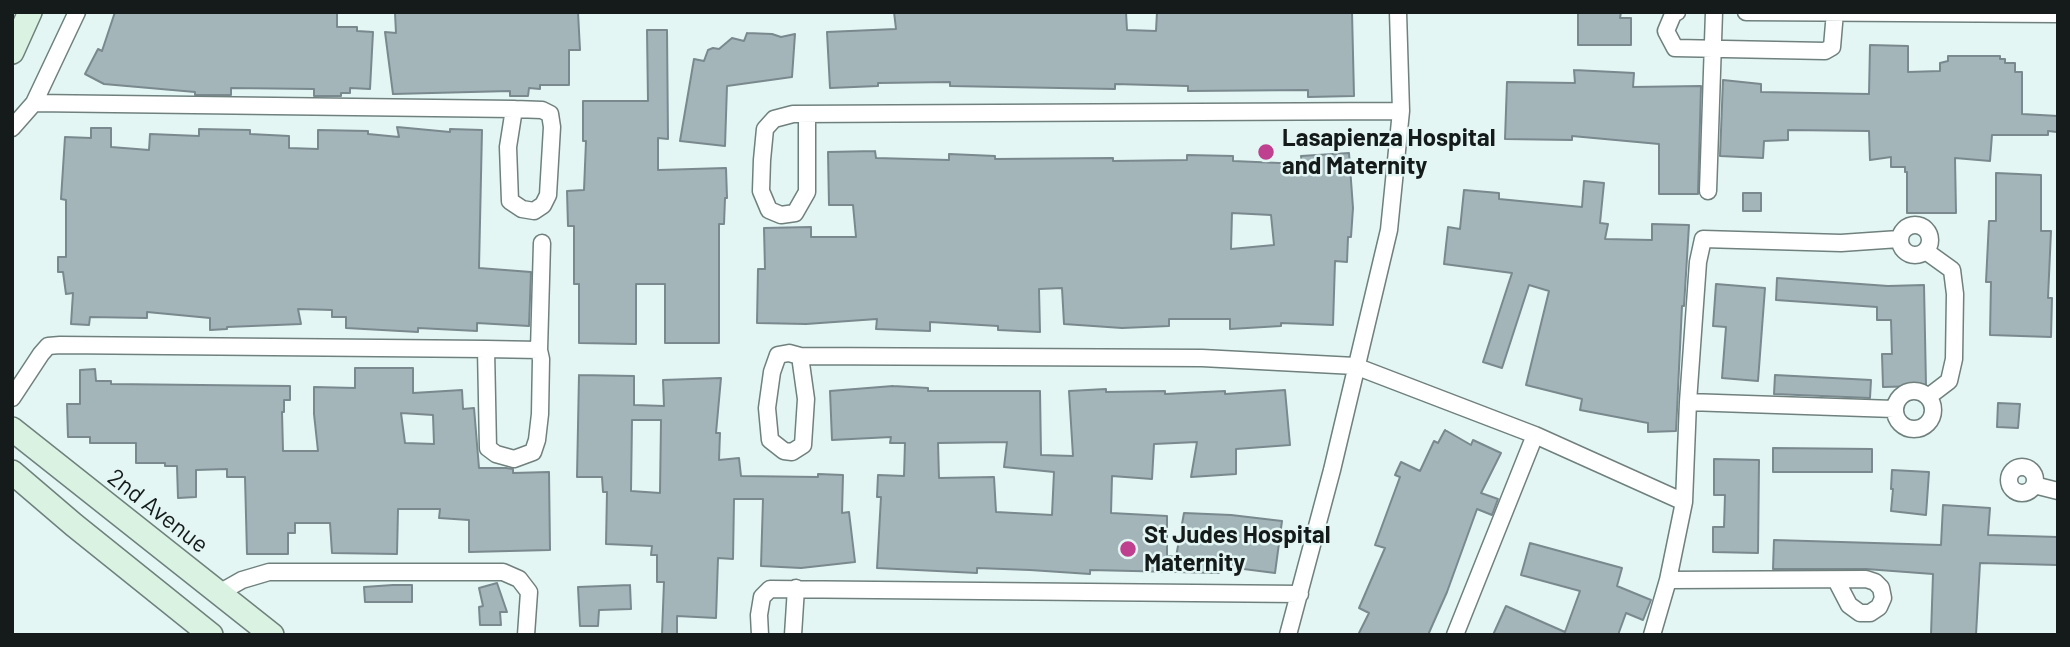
<!DOCTYPE html>
<html>
<head>
<meta charset="utf-8">
<style>
	body { margin:0 }
	#map { position:relative; width:2070px; height:647px; overflow:hidden; background:#e3f6f3; font-family:Barlow,sans-serif }
	canvas { display:block }
	.frame { position:absolute; inset:0; border:14px solid #141b1a; pointer-events:none }
</style>
</head>
<body>
<div id="map">
<canvas width="2070" height="647"></canvas>
<div class="frame"></div>
</div>
<script>
const ctx = document.querySelector('canvas').getContext('2d');
ctx.lineJoin = 'round';
function fill(path, color) {
  ctx.fillStyle = color;
  ctx.fill(path, 'evenodd');
}
function poly(rows) {
  const path = new Path2D();
  for (const r of rows) {
    if (r.length === 3) {
      path.moveTo(r[0] + r[2], r[1]);
      path.arc(r[0], r[1], r[2], 0, 2 * Math.PI);
      continue;
    }
    path.moveTo(r[0], r[1]);
    for (let i = 2; i < r.length; i += 2) path.lineTo(r[i], r[i + 1]);
  }
  return path;
}
function stroke(path, color, width, dash) {
  ctx.strokeStyle = color;
  ctx.lineWidth = width;
  ctx.lineCap = dash ? 'butt' : 'round';
  ctx.setLineDash(dash || []);
  ctx.stroke(path);
}
function label(font, color, halo, rows, align = 'center') {
  ctx.font = font + ' Barlow,sans-serif';
  ctx.lineWidth = 5;
  ctx.setLineDash([]);
  ctx.textBaseline = 'middle';
  ctx.strokeStyle = halo;
  ctx.fillStyle = color;
  for (const [text, x, y, turn = 0] of rows) {
    ctx.save();
    ctx.translate(x, y);
    ctx.rotate((+turn || 0) * Math.PI / 180);
    ctx.textAlign = isNaN(turn) ? turn : align;
    if (halo) ctx.strokeText(text, 0, 0);
    ctx.fillText(text, 0, 0);
    ctx.restore();
  }
}
const building = poly([
	[115,12,337,12,337,27,357,27,357,31,373,32,370,89,350,88,350,93,341,93,341,96,314,96,314,89,231,88,231,95,195,95,195,92,104,84,85,74,98,49,102,51,115,12],
	[578,12,580,50,569,50,569,85,540,85,540,89,529,88,528,96,510,96,510,91,393,94,385,32,396,33,395,13,578,12],
	[894,12,1126,12,1127,30,1156,31,1157,12,1352,12,1354,96,1308,97,1308,90,1188,91,1188,86,1115,84,1115,89,950,86,950,82,878,83,878,86,830,88,827,32,896,29,894,12],
	[1578,12,1621,12,1620,18,1631,18,1631,45,1578,45,1578,12],
	[647,30,667,30,668,139,658,138,658,170,726,168,727,198,725,198,724,224,719,224,719,343,665,343,665,284,636,284,636,344,579,343,579,284,574,284,574,226,568,226,567,191,584,190,586,141,583,141,583,101,648,101,647,30],
	[747,33,772,34,781,37,795,34,792,77,727,86,725,146,680,141,694,59,704,61,708,50,713,48,719,49,732,38,744,41,747,33],
	[1870,45,1908,46,1908,72,1940,71,1940,63,1948,61,1948,56,2000,56,2000,59,2005,59,2005,63,2015,63,2015,72,2022,72,2022,114,2058,116,2057,132,2048,131,2048,135,1992,135,1990,161,1955,158,1956,213,1907,213,1907,172,1905,172,1905,167,1891,167,1891,157,1870,160,1869,131,1788,130,1788,140,1764,141,1763,158,1720,156,1723,80,1761,84,1761,92,1869,94,1870,45],
	[1574,70,1634,73,1633,87,1701,86,1698,194,1659,194,1659,144,1572,136,1572,140,1505,139,1507,82,1575,83,1574,70],
	[397,127,450,132,450,129,482,130,479,268,531,272,529,326,477,323,477,331,418,328,418,332,346,328,346,317,332,317,332,310,298,309,301,324,227,327,227,329,210,330,210,318,147,312,147,318,90,317,89,325,71,324,73,293,66,294,63,272,58,272,58,257,66,257,66,200,61,199,65,137,91,138,91,128,111,128,111,147,149,150,150,134,199,136,199,129,250,130,250,134,289,136,289,148,318,149,318,130,368,131,368,134,399,137,397,127],
	[875,151,876,158,949,160,949,154,995,156,995,159,1113,158,1113,161,1187,160,1187,155,1233,156,1233,161,1302,164,1301,156,1349,153,1353,208,1351,237,1348,237,1347,262,1335,261,1333,325,1281,323,1281,326,1230,329,1230,319,1169,319,1169,326,1122,328,1064,324,1062,288,1039,289,1040,332,998,330,998,326,930,322,930,331,876,329,877,319,806,324,757,323,758,269,765,269,764,228,811,227,811,237,856,237,853,205,829,205,828,152,875,151],
	[1232,213,1271,215,1274,245,1231,249,1232,213],
	[1996,173,2041,175,2041,231,2051,231,2048,298,2052,298,2051,337,1990,335,1991,282,1986,282,1989,221,1996,221,1996,173],
	[1584,181,1604,183,1600,223,1608,224,1605,239,1652,240,1652,224,1689,225,1684,306,1682,306,1676,431,1648,432,1648,423,1580,410,1582,399,1526,385,1549,291,1529,285,1502,368,1483,362,1512,273,1444,264,1448,227,1460,229,1464,190,1499,193,1499,199,1582,207,1584,181],
	[1743,193,1761,193,1761,211,1743,211,1743,193],
	[1777,278,1888,286,1924,285,1926,386,1883,387,1882,354,1892,354,1891,320,1877,320,1877,307,1776,300,1777,278],
	[1716,284,1765,288,1758,381,1722,378,1726,327,1713,326,1716,284],
	[355,368,413,368,413,393,462,390,463,409,474,408,479,468,506,468,513,469,513,473,549,472,550,550,469,552,469,520,439,518,440,509,398,509,397,554,332,553,330,523,295,523,295,533,288,533,288,554,247,554,245,477,227,477,227,469,196,470,196,497,178,498,177,466,165,466,165,463,136,463,136,443,90,443,90,437,68,437,67,404,80,404,80,370,95,369,96,381,111,381,111,384,290,386,290,400,284,400,284,412,282,412,283,451,318,451,314,414,314,387,355,388,355,368],
	[401,413,433,415,434,444,405,443,401,413],
	[579,375,634,376,634,405,664,406,663,380,721,378,716,433,720,433,719,460,739,458,741,476,818,477,818,474,843,475,842,513,849,512,855,562,801,568,761,566,763,499,734,499,733,559,718,558,716,618,677,616,677,635,662,635,664,582,657,582,657,555,651,555,652,546,606,544,607,492,603,492,602,477,577,477,579,375],
	[632,420,661,420,660,493,631,491,632,420],
	[1775,375,1871,380,1870,398,1774,394,1775,375],
	[893,386,928,388,928,391,1040,391,1041,455,1073,456,1069,391,1106,389,1106,392,1165,391,1165,394,1225,391,1225,394,1285,390,1290,445,1236,449,1236,474,1191,477,1197,442,1154,444,1152,479,1112,476,1111,513,1167,516,1167,556,1176,557,1184,513,1231,515,1282,521,1275,573,1220,566,1219,573,1090,570,1090,574,1030,570,977,568,977,573,877,568,881,497,877,497,878,475,904,476,905,443,890,443,891,437,832,440,830,391,893,386],
	[1007,442,1004,467,1054,472,1052,515,996,512,994,477,939,478,938,443,1007,442],
	[1998,403,2020,404,2018,428,1997,427,1998,403],
	[1445,430,1471,445,1473,440,1501,453,1481,493,1498,499,1492,515,1477,509,1447,592,1428,635,1358,635,1369,613,1359,608,1385,548,1375,545,1400,477,1395,475,1401,462,1420,471,1434,441,1438,443,1445,430],
	[1773,448,1872,449,1872,472,1773,472,1773,448],
	[1714,459,1759,460,1758,553,1713,552,1713,527,1724,527,1725,495,1714,495,1714,459],
	[1892,470,1929,472,1926,515,1891,511,1893,489,1891,489,1892,470],
	[1943,505,1990,508,1988,535,2058,537,2058,565,1980,563,1976,635,1931,635,1933,574,1866,569,1773,569,1774,540,1941,545,1943,505],
	[1530,543,1622,568,1617,586,1651,600,1643,620,1626,613,1618,635,1493,635,1506,606,1565,632,1580,591,1521,575,1530,543],
	[497,583,507,612,500,612,501,625,480,625,479,607,483,606,479,588,497,583],
	[393,585,412,585,412,602,365,602,364,587,393,585],
	[630,585,631,609,599,610,598,626,580,626,578,587,630,585]
]);
const street = poly([
	[1677,12,1674,12,1666,31,1675,48,1825,51,1832,47,1835,12],
	[1746,12,2058,14],
	[34,103,514,109,542,110,550,114,552,127,548,195,543,205,534,211,522,209,510,201,508,147,514,109],
	[807,114,807,192,795,213,781,215,769,210,761,191,762,160,765,129,774,119,793,114,1401,111],
	[12,128,34,103,77,12],
	[1708,191,1714,12],
	[1915,240,15],
	[1927,252,1952,270,1955,294,1954,359,1949,381,1928,397],
	[539,350,542,243],
	[800,356,806,399,803,445,792,452,784,451,770,440,767,408,772,372,778,355,789,353,800,356,1202,358,1355,366,1535,435,1684,502],
	[1914,410,19],
	[12,398,41,354,48,346,60,345,486,349,539,350,541,359,540,414,537,440,533,452,514,459,496,454,488,448,486,349],
	[1688,402,1894,409],
	[2022,480,13],
	[2034,485,2058,491],
	[1668,580,1866,579,1875,582,1881,588,1883,598,1879,607,1870,613,1860,613,1849,605,1836,580],
	[219,593,242,580,269,572,503,572,519,579,529,592,526,635],
	[760,635,759,615,762,597,770,589,1300,594],
	[793,635,796,588],
	[1288,635,1332,470,1389,230,1401,111,1398,12],
	[1455,635,1535,435],
	[1652,635,1668,580,1684,502,1688,402,1698,262,1703,239,1841,243,1899,239]
]);
const secondary = poly([
	[12,52,30,12],
	[12,429,272,635],
	[12,472,74,525,211,635]
]);
const markers = [
	[1266,152,9,"#be408e"],
	[1128,549,9,"#be408e"]
];
const poiNames = [
	["Lasapienza Hospital",1282,138],
	["and Maternity",1282,166],
	["St Judes Hospital",1144,535],
	["Maternity",1144,563]
];
const streetNames = [
	["2nd Avenue",158,511,38]
];
fill(building, '#a4b5ba');
stroke(building, '#79898e', 2);
stroke(street, '#6f807d', 19);
stroke(secondary, '#6f807d', 26);
stroke(street, '#fff', 16);
stroke(secondary, '#daf2e1', 23);
for (const [x, y, r, color] of markers) {
  const dot = new Path2D();
  dot.arc(x, y, r, 0, 2 * Math.PI);
  ctx.fillStyle = color;
  ctx.fill(dot);
  stroke(dot, '#e3f6f3', 2.5);
}
label('bold 24px', '#141b1a', '#e3f6f3', poiNames, 'left');
label('24px', '#141b1a', '#e3f6f3', streetNames);
</script>
</body>
</html>
